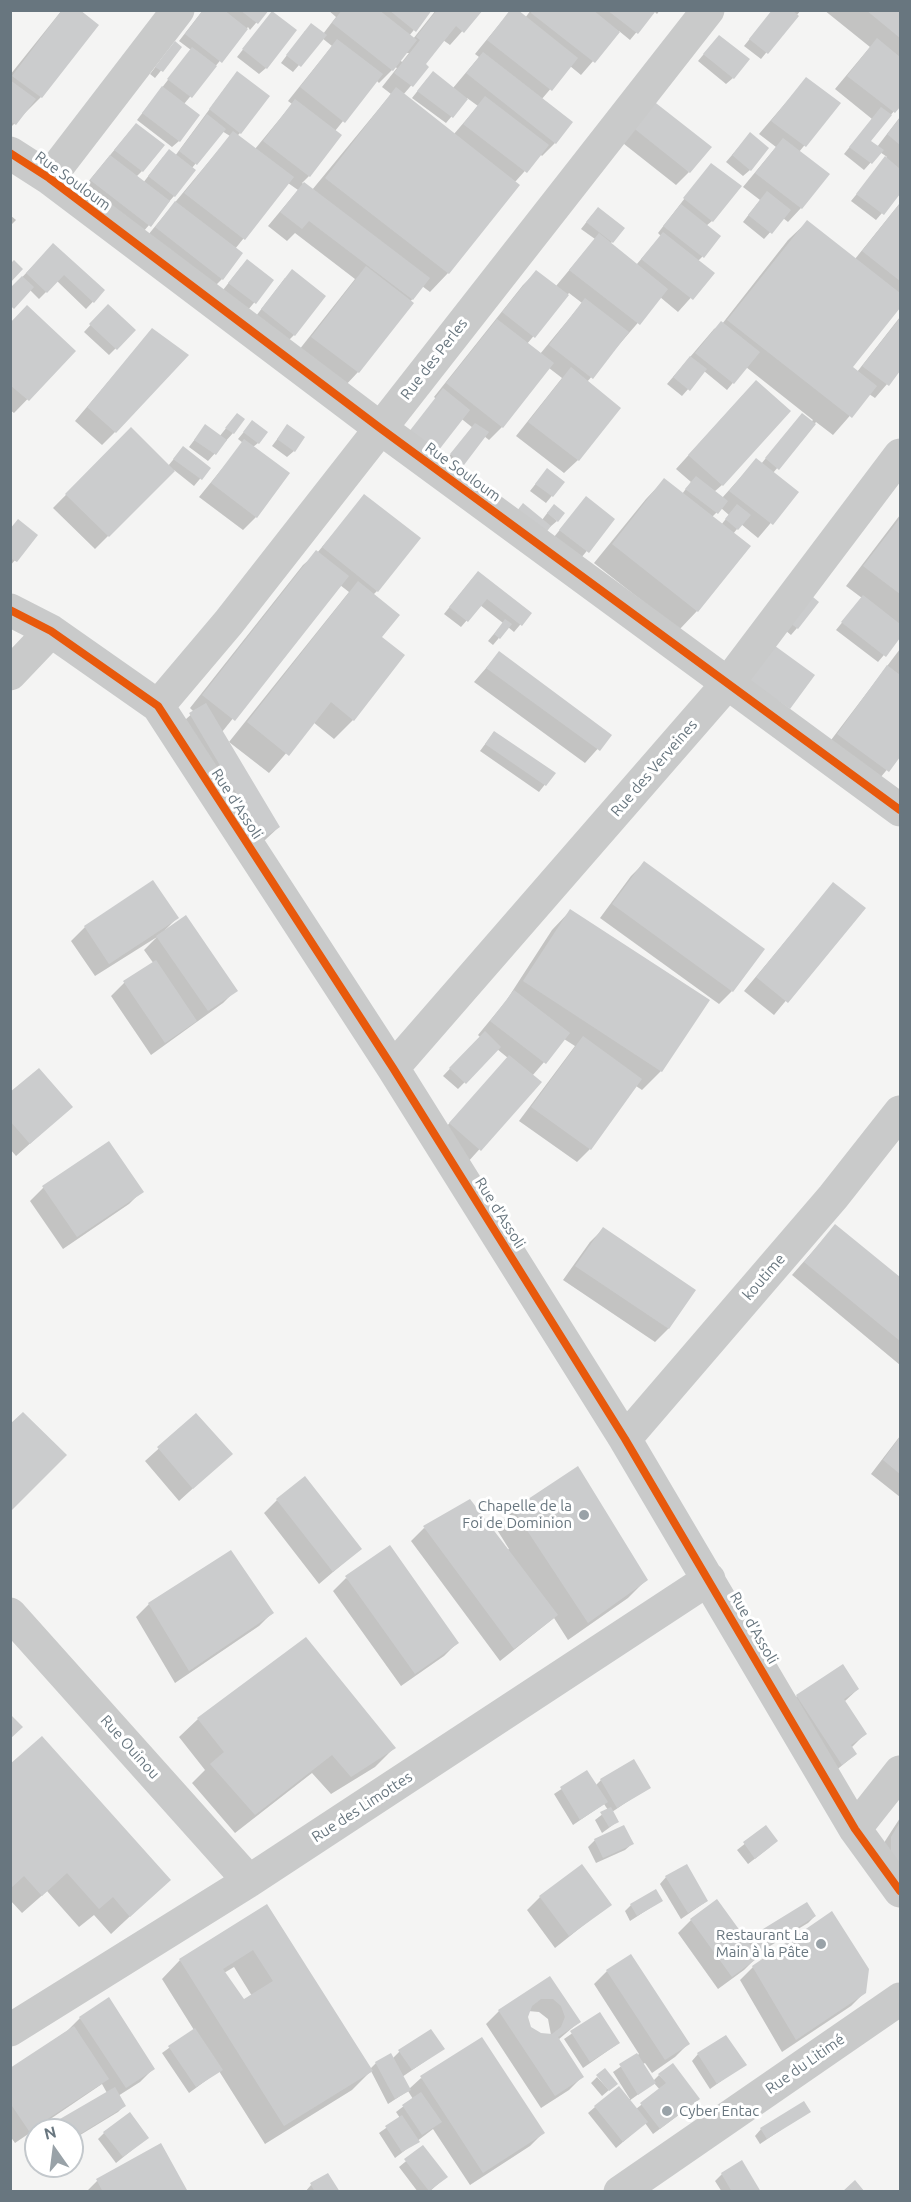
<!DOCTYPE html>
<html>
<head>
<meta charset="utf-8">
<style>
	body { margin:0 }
	#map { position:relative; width:911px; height:2202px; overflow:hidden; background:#f4f4f3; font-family:Ubuntu,sans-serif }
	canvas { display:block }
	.frame { position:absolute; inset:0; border:12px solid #68767f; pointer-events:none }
	.north { position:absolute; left:24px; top:2118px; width:60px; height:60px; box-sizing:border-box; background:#fff; border:2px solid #c3c8cc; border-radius:50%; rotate:346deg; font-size:16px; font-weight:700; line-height:24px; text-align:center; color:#68767f }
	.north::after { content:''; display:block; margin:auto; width:21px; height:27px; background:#99a2a8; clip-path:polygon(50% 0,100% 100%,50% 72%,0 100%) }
</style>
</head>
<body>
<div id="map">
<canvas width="911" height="2202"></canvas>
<div class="frame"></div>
<div class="north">N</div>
</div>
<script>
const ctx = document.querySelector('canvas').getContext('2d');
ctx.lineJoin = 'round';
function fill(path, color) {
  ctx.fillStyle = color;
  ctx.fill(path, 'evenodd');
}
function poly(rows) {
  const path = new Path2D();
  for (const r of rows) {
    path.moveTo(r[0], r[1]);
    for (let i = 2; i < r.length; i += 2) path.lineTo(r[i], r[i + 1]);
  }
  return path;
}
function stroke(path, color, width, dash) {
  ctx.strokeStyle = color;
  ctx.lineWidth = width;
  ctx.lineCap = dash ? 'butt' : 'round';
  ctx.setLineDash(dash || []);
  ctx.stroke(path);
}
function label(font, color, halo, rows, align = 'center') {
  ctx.font = font + ' Ubuntu,sans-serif';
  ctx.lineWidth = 6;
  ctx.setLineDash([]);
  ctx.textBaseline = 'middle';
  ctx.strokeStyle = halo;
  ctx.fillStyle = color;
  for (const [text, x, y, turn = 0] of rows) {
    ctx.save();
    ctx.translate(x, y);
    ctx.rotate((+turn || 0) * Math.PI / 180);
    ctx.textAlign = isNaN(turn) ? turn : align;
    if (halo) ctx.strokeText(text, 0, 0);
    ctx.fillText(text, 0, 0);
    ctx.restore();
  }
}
const shadow = poly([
	[62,10,41,97,10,128,10,75],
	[203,10,267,10,250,30,248,27,184,104,179,141,172,147,137,120,191,50,179,41],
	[328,10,430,10,409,36,413,39,436,10,481,10,450,45,443,40,424,64,427,67,403,95,454,134,478,106,467,98,446,123,412,98,427,79,453,88,479,57,475,54,511,10,525,18,531,10,660,10,657,14,654,11,630,40,619,31,581,75,570,66,541,100,555,143,542,156,540,154,515,182,518,185,448,273,430,292,422,286,358,372,345,386,299,350,355,279,295,233,287,241,268,226,298,190,288,183,235,249,222,279,209,292,143,241,230,136,222,131,192,168,174,196,137,239,78,194,130,131,142,171,136,177,143,183,163,157,175,156,231,80,240,133,237,136,255,149,292,104,288,101,332,46,322,38,293,72,281,63,305,31,323,34,336,17],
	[405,53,409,53,402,62,400,60],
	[395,67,397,68,382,87,391,94,312,190,302,183,309,176,335,131,376,80,379,83],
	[773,10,801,10,761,59,744,46],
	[824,10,900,10,900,104,869,141,877,147,900,117,900,192,876,220,851,201,887,157,880,152,864,170,844,154,872,119,835,89,870,47],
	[272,13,266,68,259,74,237,57],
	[713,43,733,78,726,84,698,61],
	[180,47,155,78,150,74,169,49],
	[806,79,838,104,799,152,828,174,801,208,788,222,783,218,764,239,743,222,760,200,743,187,776,147,759,134],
	[639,115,689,172,676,185,619,140],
	[750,134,750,170,743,176,726,162],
	[705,172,712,221,706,226,702,257,698,261,713,273,678,312,660,297,587,382,619,408,578,460,564,473,516,436,562,378,549,368,502,427,489,440,484,436,456,470,445,461,473,428,434,397,523,285,536,272,556,286,595,239,581,229,592,215,612,242,610,244,636,265,661,236,658,233],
	[569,293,582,303,540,354,527,344],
	[900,203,900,305,851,367,857,372,900,317,900,369,875,398,869,394,833,435,816,422,773,473,797,492,758,538,741,524,733,534,697,611,679,630,594,563,646,499,664,480,682,494,691,482,676,469,743,395,722,485,714,492,722,498,756,460,761,464,796,422,811,422,813,420,746,367,727,390,704,371,682,396,667,384,714,329,722,324,788,240,807,222,855,259],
	[721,508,729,515,721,525,712,517],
	[10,215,16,220,10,226],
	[47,251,103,291,86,309,57,281,39,299,29,289,10,310,10,290],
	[241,267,272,281,248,310,223,290],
	[285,278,294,335,288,341,256,316],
	[108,306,134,330,109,355,84,332],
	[10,324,74,351,14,413,10,410],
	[152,330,115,432,102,445,75,421],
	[231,422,233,433,208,461,189,447,205,426,219,437],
	[252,422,258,443,253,447,256,517,243,530,199,497,243,443,238,439],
	[287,426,294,451,287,457,272,446],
	[131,429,168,466,177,455,209,468,194,486,174,470,95,549,53,508],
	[541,477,563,482,546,503,530,491],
	[365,496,377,591,373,595,380,638,403,656,353,720,334,739,313,722,269,773,229,742,349,592,340,585,222,732,279,827,265,840,250,850,177,727,194,712,190,708,303,565,317,553],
	[580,505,613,519,581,558,554,537],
	[548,512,557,521,550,527,542,520],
	[900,515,900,636,878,662,836,630,862,598,846,586],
	[10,529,36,535,10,566],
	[472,579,530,613,514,632,508,627,493,645,488,641,503,623,480,605,461,627,444,614],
	[800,600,797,628,791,635,780,626],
	[900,649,900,754,875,784,825,748],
	[499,653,610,735,585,763,474,682],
	[494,732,554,773,539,792,480,751],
	[644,863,732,991,719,1004,600,918,631,876],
	[152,882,177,918,165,930,236,990,223,1003,151,1055,111,996,124,983,154,964,144,950,157,937,95,976,71,941,85,927],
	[833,884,863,908,774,1015,744,991],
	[570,911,708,1000,661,1071,642,1090,636,1086,590,1149,577,1162,519,1121,575,1046,564,1039,532,1076,540,1082,467,1163,437,1137,508,1058,497,1049,458,1089,443,1076,480,1037,478,1035,506,1001,552,930],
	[10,1094,71,1107,16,1156,10,1149],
	[108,1143,142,1191,129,1204,63,1249,30,1201,43,1188],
	[835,1226,900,1279,900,1365,792,1275],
	[603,1229,694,1290,668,1329,655,1342,563,1280,590,1242],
	[196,1415,231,1454,179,1501,145,1461],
	[900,1436,900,1497,871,1474],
	[277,1500,360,1549,319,1584,264,1513],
	[514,1510,646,1580,628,1598,568,1640,554,1618,500,1661,411,1541,424,1528,507,1550,509,1549,496,1528],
	[346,1578,457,1643,444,1656,401,1686,333,1591],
	[149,1604,272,1613,259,1626,175,1683,136,1617],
	[306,1639,394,1748,375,1767,331,1794,312,1773,235,1833,192,1783,205,1770,179,1737,198,1719],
	[858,1689,844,1702,865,1734,851,1748,856,1754,828,1777,784,1709,797,1696],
	[10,1766,169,1880,111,1934,94,1915,79,1927,47,1891,22,1913,10,1900],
	[587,1772,596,1785,601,1780,649,1787,612,1812,617,1822,602,1833,595,1820,608,1810,604,1804,573,1825,554,1794],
	[900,1818,900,1903,878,1852],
	[766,1827,770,1847,748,1864,737,1850],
	[595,1840,632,1844,625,1850,596,1863,588,1847],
	[666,1877,707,1901,681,1919,660,1884],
	[540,1897,610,1904,555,1948,527,1910],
	[661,1901,630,1921,625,1911,631,1905],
	[807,1904,815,1916,808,1923,755,1955,757,1957,744,1970,718,1989,678,1933,691,1920,746,1942],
	[267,1906,370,2069,376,2063,393,2058,399,2052,443,2049,402,2077,409,2089,421,2078,543,2133,530,2146,470,2185,433,2129,395,2158,379,2133,400,2118,396,2112,413,2099,408,2091,388,2104,371,2071,352,2090,265,2144,219,2071,189,2093,162,2053,194,2030,162,1979,180,1960],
	[234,1967,252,1996,243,2001,224,1973],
	[753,1967,865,1992,851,2006,782,2052,740,1980],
	[607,1971,688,2044,675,2057,652,2073,645,2063,643,2064,653,2081,659,2075,692,2105,653,2134,645,2123,616,2148,588,2113,595,2107,630,2099,613,2072,639,2054,594,1984],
	[654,2083,660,2090,636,2109,629,2101],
	[550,1978,579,2022,558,2040,582,2077,569,2090,541,2108,486,2024,499,2011],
	[528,2011,539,2012,548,2019,551,2035,540,2035,530,2028,526,2017],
	[600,2014,619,2043,583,2068,564,2039],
	[80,2018,153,2069,140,2082,118,2096,124,2106,118,2112,72,2140,72,2130,44,2130,107,2093,102,2084,15,2143,10,2136,10,2070,67,2031],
	[698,2054,745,2064,710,2089,692,2061],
	[597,2077,609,2090,602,2096,591,2083],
	[809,2111,760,2144,755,2136,761,2129],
	[104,2133,147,2138,116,2163,98,2139],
	[36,2135,36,2151,30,2141],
	[423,2147,446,2177,429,2192,418,2192,399,2167],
	[722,2174,759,2192,722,2192,715,2181],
	[97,2181,185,2189,86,2192],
	[311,2185,338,2192,305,2192]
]);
const building = poly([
	[62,10,80,10,99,25,42,98,12,76],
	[203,10,224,10,248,29,222,63,185,34],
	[240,10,269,10,258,24],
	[342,10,379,10,417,40,393,71,332,23],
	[389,10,432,10,416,32],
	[437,10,483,10,464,33,456,26,426,64,429,67,413,87,394,73,420,40,416,37],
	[510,10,518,10,578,58,552,91,487,40],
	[532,10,593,10,620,32,595,63,531,13],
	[607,10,654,10,655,12,638,34],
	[772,10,792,10,799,16,768,54,749,39],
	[866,10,900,10,900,38],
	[272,11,297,30,267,69,242,49],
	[311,23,327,35,301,67,286,55],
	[719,35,750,59,734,79,703,54],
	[877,38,900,57,900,107,895,113,847,76],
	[337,39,383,74,345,123,300,87],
	[175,41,182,47,163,72,155,67],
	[192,47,217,66,192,98,167,79],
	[483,52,573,122,556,144,466,73],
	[237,71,270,96,241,134,209,109],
	[433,71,468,99,453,118,417,91],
	[806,77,841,103,806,147,771,121],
	[10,80,36,99,16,125,10,121],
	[162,86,200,115,180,142,142,113],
	[396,87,520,185,449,274,325,178],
	[485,96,549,145,527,173,463,124],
	[295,99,342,135,310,177,263,141],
	[652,100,712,147,690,173,631,126],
	[881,107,892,115,871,141,884,150,872,164,849,147],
	[207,114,226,129,197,165,179,151],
	[900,118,900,145,887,134],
	[136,123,165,145,143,172,114,150],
	[233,131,294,177,245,240,184,193],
	[750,132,769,148,751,171,732,155],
	[783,138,830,174,802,209,755,173],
	[169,149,196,170,175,197,148,176],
	[110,155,170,201,151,227,90,180],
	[885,156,900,169,900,194,884,215,856,194],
	[711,163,742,186,713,222,683,198],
	[304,182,430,278,413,300,309,221,302,229,280,212],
	[767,191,791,210,772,234,748,215],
	[175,201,243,253,223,280,155,227],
	[900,203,900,281,862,251],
	[681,204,721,236,704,258,663,226],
	[598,207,625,228,613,243,586,222],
	[807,220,900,293,900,308,853,367,877,386,852,418,727,320],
	[663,232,715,273,693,300,641,259],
	[599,233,668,289,640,325,569,270],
	[53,243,105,290,94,303,64,275,47,293,26,273],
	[247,259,274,280,256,304,228,283],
	[14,260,23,269,10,283,10,264],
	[366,266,414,303,359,373,311,337],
	[292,269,326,296,295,336,261,309],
	[536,270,569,295,535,338,502,312],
	[22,276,34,287,14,309,10,305,10,288],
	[585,298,629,332,593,379,549,345],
	[108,304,136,330,117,350,89,324],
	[27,305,76,351,29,401,10,385,10,323],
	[900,318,900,371,889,386,862,366],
	[497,319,554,363,503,428,446,383],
	[721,321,760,352,734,384,695,353],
	[152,328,189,355,116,433,87,407],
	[690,356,707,369,690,391,673,377],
	[571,367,621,408,579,461,528,422],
	[756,380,791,411,723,486,688,455],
	[443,388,470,410,435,455,408,433],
	[237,413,245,419,234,434,225,428],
	[802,413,816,424,779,470,765,458],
	[252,420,268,432,259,444,243,432],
	[475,423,489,432,464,465,450,454],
	[205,424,227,440,216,455,194,440],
	[287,424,305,437,295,452,277,439],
	[131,427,175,471,109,537,65,494],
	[244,439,290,473,257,518,211,483],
	[183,446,211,468,202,480,173,459],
	[756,458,799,492,773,525,729,491],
	[547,468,565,482,553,497,535,484],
	[696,476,728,501,718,514,685,489],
	[664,478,751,546,698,612,612,544],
	[364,494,421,538,378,592,322,547],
	[586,496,615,519,589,553,559,530],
	[523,503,551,526,539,542,510,520],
	[554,504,565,513,558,522,547,513],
	[737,504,751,515,738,530,725,519],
	[900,518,900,594,863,566],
	[18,519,38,535,17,562,10,558,10,529],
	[316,550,349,576,235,721,202,695],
	[478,571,532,613,522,626,487,599,468,622,449,607],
	[358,581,400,615,382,637,405,655,354,721,331,702,289,756,247,722],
	[807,592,819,602,798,629,785,619],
	[863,595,900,624,900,638,886,657,841,622],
	[505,619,512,624,500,639,494,634],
	[771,643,815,675,790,709,746,678],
	[499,651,612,735,600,751,486,668],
	[887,665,900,675,900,757,889,772,837,734],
	[206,703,280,827,263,838,189,713],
	[494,731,556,773,546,786,485,744],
	[644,861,765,949,733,992,612,904],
	[153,880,179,918,109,964,84,926],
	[833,882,866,908,788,1003,756,977],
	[570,909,710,1000,662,1072,523,981],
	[186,915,238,991,208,1011,156,936],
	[156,960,197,1021,165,1043,123,981],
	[514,990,570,1033,546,1064,490,1021],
	[485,1031,501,1047,466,1084,449,1068],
	[583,1036,642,1079,591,1150,531,1107],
	[509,1055,542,1082,481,1151,449,1123],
	[39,1068,73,1107,30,1144,10,1121,10,1092],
	[109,1141,144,1192,77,1237,42,1186],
	[835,1224,900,1277,900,1341,804,1262],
	[603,1227,696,1290,669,1329,575,1266],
	[23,1412,67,1455,10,1512,10,1424],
	[196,1413,233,1454,193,1489,157,1447],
	[900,1437,900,1474,883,1460],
	[578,1466,648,1580,588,1623,513,1509],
	[305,1476,362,1549,333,1572,276,1499],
	[470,1499,558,1615,514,1649,423,1526],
	[390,1545,459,1643,415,1674,345,1576],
	[231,1550,274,1613,189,1671,148,1603],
	[306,1637,396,1748,351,1777,332,1755,255,1815,210,1764,224,1752,197,1718],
	[843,1664,859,1689,844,1699,867,1734,851,1745,857,1754,842,1765,796,1695],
	[10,1714,23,1727,10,1739],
	[42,1736,171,1880,130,1917,113,1897,99,1909,67,1873,42,1896,24,1876,10,1889,10,1764],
	[634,1759,651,1788,617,1808,600,1779],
	[587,1770,608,1802,580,1820,560,1787],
	[611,1807,619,1822,609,1827,600,1812],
	[900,1822,900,1873,891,1861,891,1837],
	[624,1825,634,1844,603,1858,594,1839],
	[766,1825,778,1841,755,1859,743,1842],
	[582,1864,612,1905,569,1936,539,1896],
	[687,1864,708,1901,688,1913,665,1876],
	[656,1889,663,1901,637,1916,630,1904],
	[717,1899,759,1957,732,1977,690,1919],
	[807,1902,816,1916,759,1951,750,1937],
	[267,1904,373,2071,284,2126,179,1959],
	[253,1950,273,1981,244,1999,223,1969],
	[832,1911,869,1969,866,1993,796,2040,752,1966],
	[631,1954,690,2044,665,2060,606,1970],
	[550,1976,581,2022,558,2037,584,2077,555,2096,498,2010],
	[541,1999,553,1999,561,2006,565,2017,561,2027,552,2034,541,2033,531,2027,528,2017,532,2006],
	[109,1997,155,2069,126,2088,79,2017],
	[600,2012,620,2043,590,2062,570,2031],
	[74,2026,109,2079,29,2131,10,2103,10,2068],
	[195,2028,223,2070,196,2087,168,2046],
	[431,2029,445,2049,412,2070,398,2050],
	[726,2035,747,2065,717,2084,697,2053],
	[482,2037,545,2133,483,2173,420,2076],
	[391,2053,411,2090,395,2099,375,2062],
	[637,2053,656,2083,638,2095,619,2064],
	[673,2063,700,2099,660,2129,640,2103,666,2083,658,2074],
	[605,2068,618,2084,609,2091,596,2075],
	[619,2086,648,2122,623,2142,594,2106],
	[115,2087,126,2106,72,2139,72,2130,41,2130],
	[421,2092,442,2122,422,2135,402,2105],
	[804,2101,811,2112,767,2139,760,2128],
	[130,2112,149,2138,123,2157,103,2132],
	[402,2115,420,2142,402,2152,385,2126],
	[161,2143,187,2190,103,2192,96,2179],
	[423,2145,448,2177,429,2191,404,2159],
	[742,2160,761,2192,732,2192,721,2173],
	[328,2173,340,2192,315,2192,310,2183],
	[855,2180,865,2192,842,2192]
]);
const street = poly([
	[10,153,49,178,380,428,900,810],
	[49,178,178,10],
	[10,610,51,631,158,706,393,1068,625,1439,855,1829,900,1891],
	[10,674,51,631],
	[158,706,229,622,708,10],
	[393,1068,728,683,900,455],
	[625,1439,833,1197,900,1112],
	[10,1614,249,1881],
	[855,1829,900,1772],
	[10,2030,249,1881,709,1579],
	[620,2192,900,1999]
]);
const cycleway = poly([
	[10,153,49,178,380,428,900,810],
	[10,610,51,631,158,706,393,1068,625,1439,855,1829,900,1891]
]);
const markers = [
	[584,1515,6,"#99a2a8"],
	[821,1944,6,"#99a2a8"],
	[667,2111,6,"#99a2a8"]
];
const streetNames = [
	["Rue Souloum",73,181,36],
	["Rue des Perles",434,359,-52],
	["Rue Souloum",463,472,36],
	["Rue des Verveines",654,768,-49],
	["Rue d'Assoli",237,804,57],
	["Rue d'Assoli",500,1213,58],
	["koutime",764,1277,-49],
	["Rue d'Assoli",754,1628,60],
	["Rue Ouinou",130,1747,48],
	["Rue des Limottes",362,1807,-33],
	["Rue du Litimé",805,2064,-35]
];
const poiNames = [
	["Chapelle de la",572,1506],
	["Foi de Dominion",572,1523],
	["Restaurant La",809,1935],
	["Main à la Pâte",809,1952],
	["Cyber Entac",679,2111,"left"]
];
fill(shadow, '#0003');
fill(building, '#cbcccd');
stroke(street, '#c9caca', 33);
stroke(cycleway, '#e8590c', 8);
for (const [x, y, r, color] of markers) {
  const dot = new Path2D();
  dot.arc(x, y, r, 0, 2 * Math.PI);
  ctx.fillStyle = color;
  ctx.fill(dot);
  stroke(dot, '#fff', 2);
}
label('15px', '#68767f', '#fff', streetNames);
label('15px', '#68767f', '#fff', poiNames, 'right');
</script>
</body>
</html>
